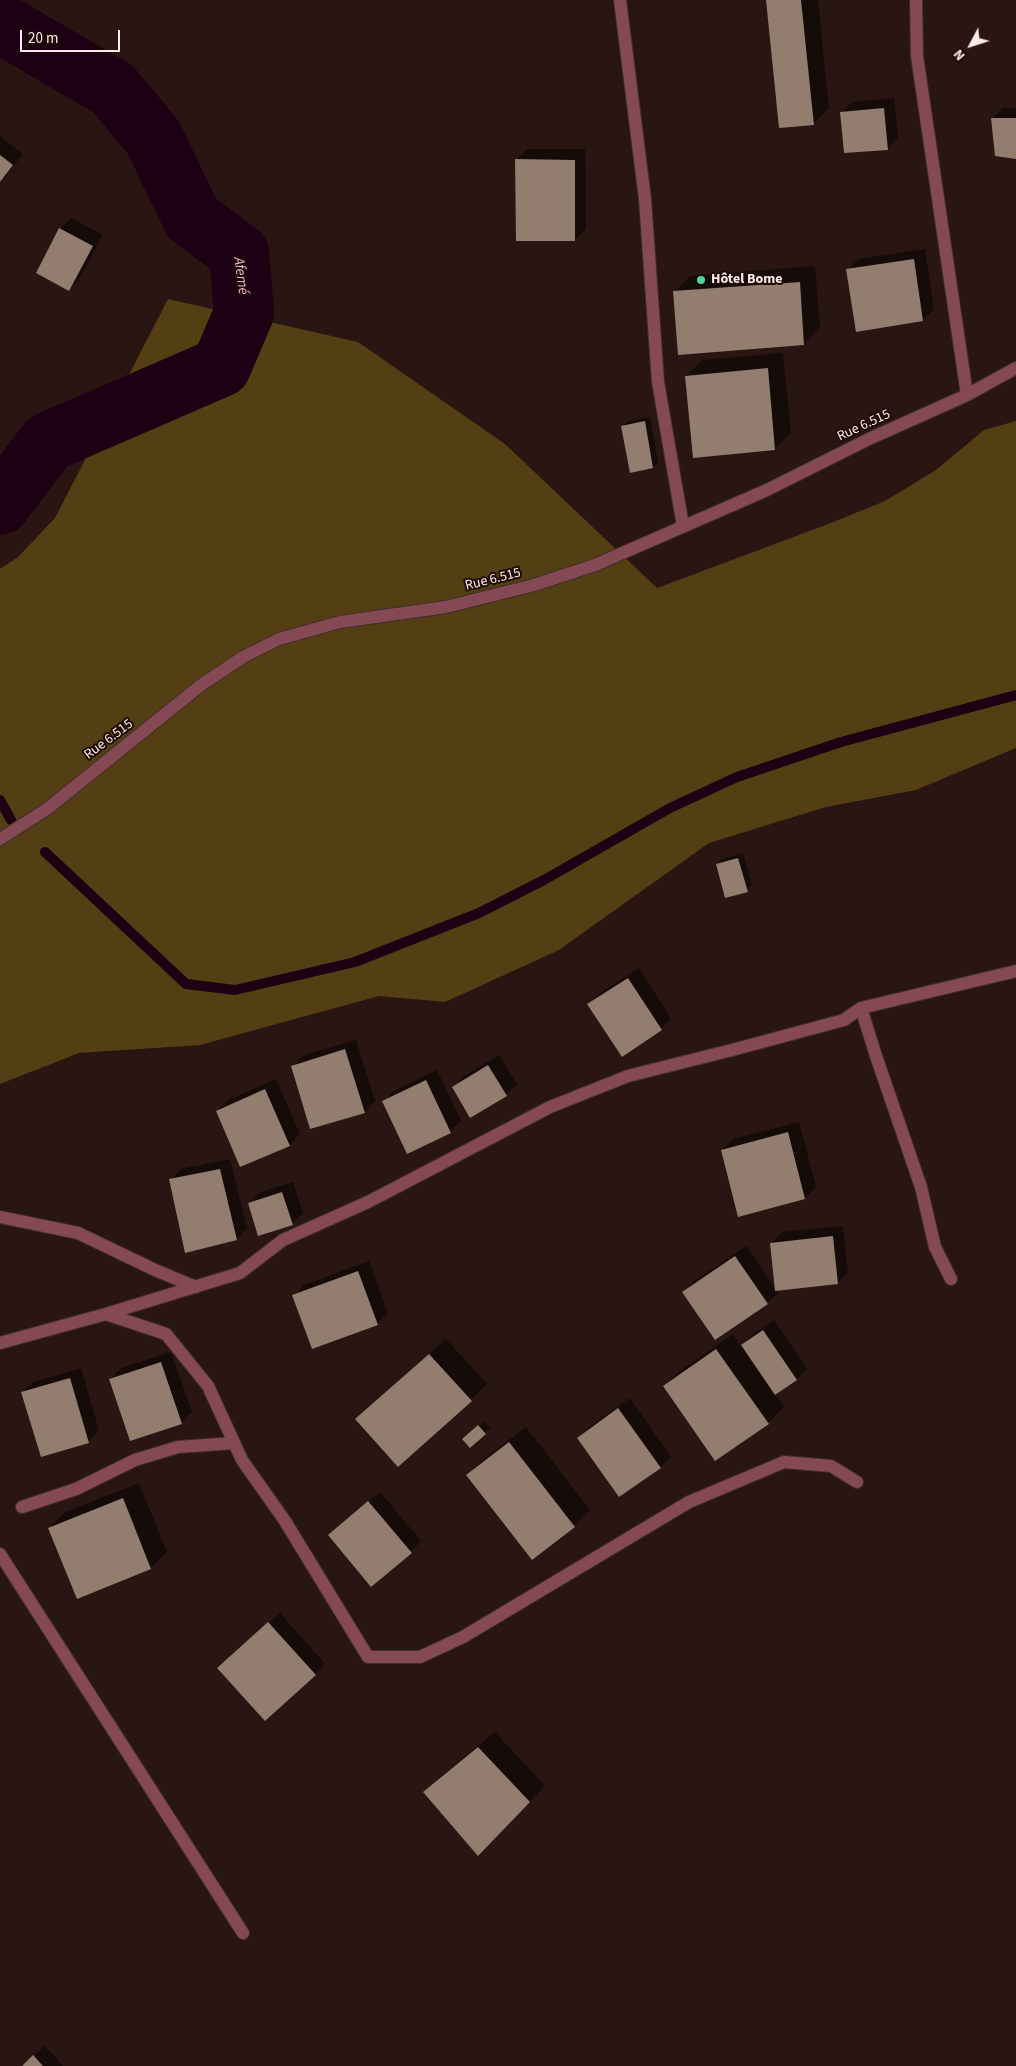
<!DOCTYPE html>
<html>
<head>
<meta charset="utf-8">
<style>
	body { margin:0 }
	#map { position:relative; width:1016px; height:2066px; overflow:hidden; background:#291511; font-family:"Source Sans 3",sans-serif }
	canvas { display:block }
	.north { position:absolute; left:946px; top:20px; width:50px; height:50px; -webkit-text-stroke:4px #1f0c09; paint-order:stroke; rotate:230deg; font-size:14px; font-weight:700; line-height:20px; text-align:center; color:#fbece9 }
	.north::after { content:''; display:block; margin:auto; width:18px; height:22px; background:#fbece9; clip-path:polygon(50% 0,100% 100%,50% 72%,0 100%) }
	.scale { position:absolute; left:20px; top:30px; width:100px; height:22px; box-sizing:border-box; border:2px solid #fbece9; border-top:0; padding-left:6px; font-size:15px; line-height:18px; white-space:nowrap; color:#fbece9; -webkit-text-stroke:4px #1f0c09; paint-order:stroke }
</style>
</head>
<body>
<div id="map">
<canvas width="1016" height="2066"></canvas>
<div class="north">N</div>
<div class="scale">20 m</div>
</div>
<script>
const ctx = document.querySelector('canvas').getContext('2d');
ctx.lineJoin = 'round';
function fill(path, color) {
  ctx.fillStyle = color;
  ctx.fill(path, 'evenodd');
}
function poly(rows) {
  const path = new Path2D();
  for (const r of rows) {
    path.moveTo(r[0], r[1]);
    for (let i = 2; i < r.length; i += 2) path.lineTo(r[i], r[i + 1]);
  }
  return path;
}
function stroke(path, color, width, dash) {
  ctx.strokeStyle = color;
  ctx.lineWidth = width;
  ctx.lineCap = dash ? 'butt' : 'round';
  ctx.setLineDash(dash || []);
  ctx.stroke(path);
}
function label(font, color, halo, rows, align = 'center') {
  ctx.font = font + ' "Source Sans 3",sans-serif';
  ctx.lineWidth = 4;
  ctx.setLineDash([]);
  ctx.textBaseline = 'middle';
  ctx.strokeStyle = halo;
  ctx.fillStyle = color;
  for (const [text, x, y, turn = 0] of rows) {
    ctx.save();
    ctx.translate(x, y);
    ctx.rotate((+turn || 0) * Math.PI / 180);
    ctx.textAlign = isNaN(turn) ? turn : align;
    if (halo) ctx.strokeText(text, 0, 0);
    ctx.fillText(text, 0, 0);
    ctx.restore();
  }
}
const green = poly([
	[168,299,358,342,505,444,657,588,831,523,885,501,936,470,984,430,1016,421,1016,748,916,790,826,807,709,843,559,950,445,1002,379,996,200,1045,79,1053,0,1084,0,569,18,557,55,518]
]);
const shadow = poly([
	[767,0,818,0,829,108,813,124],
	[894,98,898,138,887,149,842,113,852,102],
	[1003,108,1016,108,1016,157,992,119],
	[0,136,23,154,0,183],
	[527,149,585,149,586,229,575,240,516,160],
	[71,218,103,235,79,279,69,290,60,229],
	[925,249,934,309,923,320,857,330,848,270,858,259],
	[815,266,820,328,804,344,674,292,690,276],
	[783,353,791,433,775,449,686,376,702,360],
	[650,417,658,462,653,467,623,426,628,421],
	[0,455,7,464,0,470],
	[743,853,752,885,747,890,717,864,722,859],
	[639,968,671,1019,661,1029,589,1004,600,993],
	[356,1040,375,1101,364,1112,293,1066,304,1055],
	[499,1055,517,1084,506,1095,454,1087,464,1076],
	[437,1070,461,1121,450,1132,384,1101,394,1091],
	[276,1079,300,1134,289,1145,217,1111,228,1100],
	[799,1122,816,1187,805,1198,739,1215,722,1150,733,1139],
	[230,1159,247,1228,237,1239,170,1180,181,1169],
	[293,1182,303,1213,292,1224,249,1203,260,1192],
	[843,1226,848,1272,838,1283,771,1243,782,1232],
	[747,1246,778,1293,767,1303,684,1292,694,1281],
	[369,1261,388,1313,377,1324,294,1296,304,1285],
	[774,1320,807,1369,797,1379,775,1394,784,1407,768,1423,664,1386,680,1371,733,1334,741,1347,753,1334],
	[446,1339,487,1384,471,1400,357,1419],
	[171,1352,192,1412,181,1423,111,1379,121,1368],
	[81,1368,99,1431,89,1441,42,1455,22,1392,33,1382],
	[630,1398,671,1457,660,1467,579,1438,589,1427],
	[484,1421,490,1428,485,1433,469,1434],
	[526,1427,590,1510,574,1526,532,1558,468,1475,484,1459],
	[139,1483,167,1552,151,1568,77,1598,49,1528,65,1512],
	[380,1492,421,1541,411,1552,340,1525],
	[280,1613,325,1664,315,1674,230,1657],
	[495,1732,545,1786,494,1838,425,1792,440,1777],
	[45,2046,63,2066,22,2066]
]);
const stream = poly([
	[0,800,11,820],
	[45,852,186,984,235,990,355,962,479,913,544,880,670,808,737,777,841,742,1016,695]
]);
const river = poly([
	[0,23,113,89,153,137,192,218,239,253,244,313,221,367,48,442,0,505]
]);
const building = poly([
	[766,0,801,0,814,125,779,128],
	[884,108,888,150,844,153,840,112],
	[991,118,1016,118,1016,159,995,156],
	[0,155,13,165,0,182],
	[515,159,575,160,575,241,516,241],
	[59,228,93,246,69,291,36,273],
	[914,259,923,321,856,332,846,269],
	[800,282,804,345,678,355,673,291],
	[768,368,775,450,693,458,685,376],
	[645,421,653,468,630,473,621,426],
	[738,858,748,892,725,898,716,864],
	[628,978,662,1030,622,1057,587,1004],
	[345,1049,365,1113,310,1129,291,1066],
	[488,1065,507,1096,470,1118,452,1087],
	[426,1080,451,1133,407,1154,382,1101],
	[265,1089,290,1146,240,1167,216,1111],
	[788,1132,805,1199,738,1217,721,1150],
	[220,1169,237,1240,185,1253,169,1179],
	[282,1192,293,1225,258,1236,248,1203],
	[833,1236,838,1284,775,1291,770,1243],
	[735,1256,768,1304,715,1340,682,1292],
	[358,1271,378,1325,312,1349,292,1295],
	[763,1330,797,1380,775,1395,741,1345],
	[716,1349,769,1424,715,1461,663,1386],
	[429,1354,472,1401,398,1467,355,1419],
	[161,1362,182,1424,130,1441,109,1379],
	[70,1378,89,1443,41,1457,21,1392],
	[618,1408,661,1468,619,1497,577,1438],
	[478,1425,486,1434,470,1448,462,1439],
	[509,1442,575,1527,532,1560,466,1475],
	[123,1498,151,1569,77,1599,48,1528],
	[368,1501,412,1553,371,1587,328,1535],
	[268,1622,316,1675,265,1721,217,1668],
	[478,1747,530,1802,478,1856,423,1792],
	[33,2055,43,2066,22,2066]
]);
const minor = poly([
	[620,0,645,199,658,382,683,526],
	[916,0,917,56,967,395],
	[0,839,47,809,201,685,243,657,279,639,340,622,446,607,534,585,595,565,767,490,871,438,967,395,1016,368],
	[861,1008,876,1056,921,1187,935,1247,951,1279],
	[0,1217,78,1233,155,1270,196,1287],
	[106,1314,166,1334,208,1386,242,1460,285,1521,368,1657,420,1657,463,1637,689,1502,784,1462,831,1466,857,1482],
	[0,1343,106,1314,240,1273,283,1240,368,1202,550,1107,628,1076,732,1050,844,1020,861,1008,1016,971],
	[22,1507,76,1489,135,1460,178,1447,234,1443],
	[0,1554,243,1933]
]);
const markers = [
	[701,280,5,"#52d397"]
];
const poiNames = [
	["Hôtel Bome",711,280]
];
const streetNames = [
	["Rue 6.515",864,426,-25],
	["Rue 6.515",493,580,-14],
	["Rue 6.515",109,740,-37]
];
const waterNames = [
	["Afemé",240,276,82]
];
fill(green, '#533f13');
fill(shadow, '#0007');
stroke(stream, '#1d0014', 10);
stroke(river, '#1d0014', 60);
fill(building, '#927d6e');
stroke(minor, '#422f2b', 14);
stroke(minor, '#854956', 12);
for (const [x, y, r, color] of markers) {
  const dot = new Path2D();
  dot.arc(x, y, r, 0, 2 * Math.PI);
  ctx.fillStyle = color;
  ctx.fill(dot);
  stroke(dot, '#1f0c09', 2);
}
label('bold 14px', '#fbece9', '#1f0c09', poiNames, 'left');
label('14px', '#fbece9', '#1f0c09', streetNames);
label('italic 15px', '#f3b2db', '#1f0c09', waterNames);
</script>
</body>
</html>
